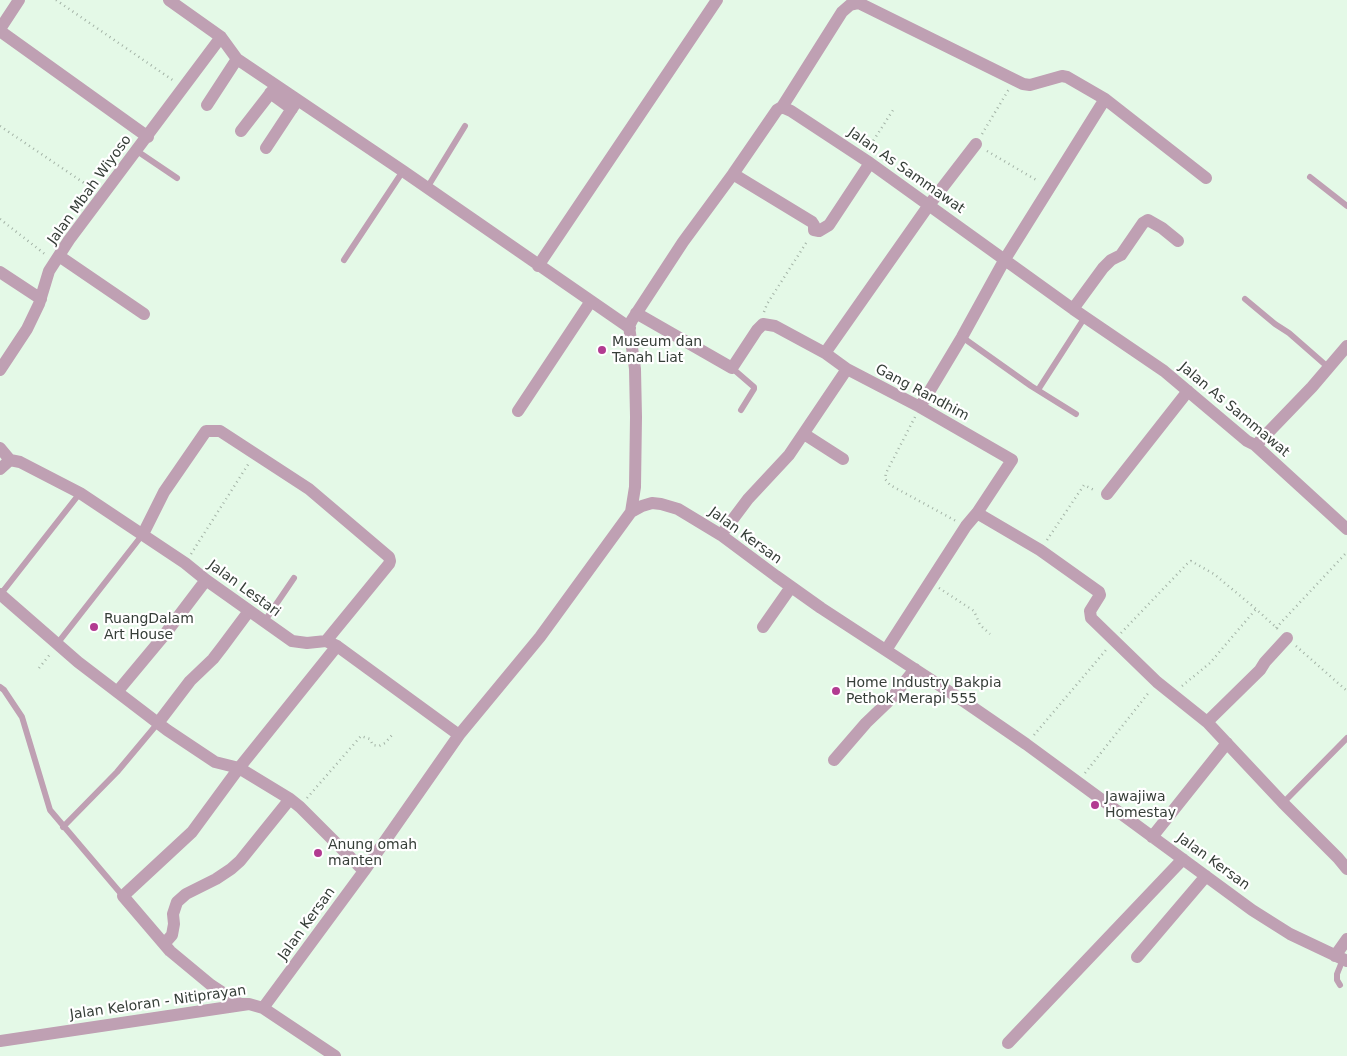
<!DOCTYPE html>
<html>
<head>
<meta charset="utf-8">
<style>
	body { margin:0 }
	canvas { display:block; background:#e4f9e7 }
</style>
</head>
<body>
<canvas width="1347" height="1056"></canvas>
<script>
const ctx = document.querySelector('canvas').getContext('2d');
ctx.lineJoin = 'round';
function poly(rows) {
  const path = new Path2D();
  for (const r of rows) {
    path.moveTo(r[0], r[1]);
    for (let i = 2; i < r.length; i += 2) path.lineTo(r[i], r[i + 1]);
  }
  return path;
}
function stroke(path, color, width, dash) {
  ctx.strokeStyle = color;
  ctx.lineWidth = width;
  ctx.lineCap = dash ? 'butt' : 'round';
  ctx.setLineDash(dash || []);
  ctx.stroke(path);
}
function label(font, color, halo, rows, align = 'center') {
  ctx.font = font + ' "DejaVu Sans",sans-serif';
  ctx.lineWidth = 4.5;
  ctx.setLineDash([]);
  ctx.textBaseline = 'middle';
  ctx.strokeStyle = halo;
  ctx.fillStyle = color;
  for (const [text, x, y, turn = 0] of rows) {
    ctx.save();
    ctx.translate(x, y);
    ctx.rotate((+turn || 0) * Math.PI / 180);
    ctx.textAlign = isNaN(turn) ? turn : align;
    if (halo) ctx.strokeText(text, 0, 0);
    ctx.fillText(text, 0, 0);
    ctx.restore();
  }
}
const path = poly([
	[56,0,174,81],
	[0,126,93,189],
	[982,134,1009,89],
	[868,149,895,107],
	[987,151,1038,181],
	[0,219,46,255],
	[764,312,767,304,808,240],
	[915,417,886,473,885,479,890,485,956,521],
	[1047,540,1084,485,1096,491],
	[191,554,249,463],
	[939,588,974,611,980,625,990,634],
	[1276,628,1347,552],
	[1121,633,1187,564,1191,561,1214,574,1256,609,1279,630],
	[1296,646,1347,691],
	[39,668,51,653],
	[1182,686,1210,663,1256,609],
	[1034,735,1106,650],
	[1085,773,1150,691],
	[307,798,361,736,370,739,373,745,379,746,385,743,392,735]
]);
const service = poly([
	[137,151,177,178],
	[1310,177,1347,206],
	[427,188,465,126],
	[344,260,403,171],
	[1245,299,1275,324,1289,333,1329,368],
	[962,337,1031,386,1076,414],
	[732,368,754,387,754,389,741,410],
	[1038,390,1085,317],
	[0,595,80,493],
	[264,622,294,578],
	[57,644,143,534],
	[0,687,4,690,22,717,50,810,123,896],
	[1283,803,1347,738],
	[63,827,117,772,158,723],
	[1340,985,1337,980,1337,974,1343,959]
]);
const minor = poly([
	[169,0,221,37,237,59,403,171,630,328],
	[0,29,19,0],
	[0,31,148,137],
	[270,93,292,109],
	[207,105,237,59],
	[782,107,842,12,850,5,859,3,1023,84,1030,85,1062,76,1067,77,1105,99,1206,178],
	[241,131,276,86],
	[266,148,297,101],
	[733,174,812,222,814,225,814,230,819,231,829,225,870,163],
	[59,256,144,314],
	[538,266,717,0],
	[0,272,41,299],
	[1073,309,1103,268,1111,260,1121,255,1143,223,1148,220,1162,228,1178,241],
	[636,313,732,368,757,330,763,324,775,326,825,353,847,369,920,407,1012,460,977,513,966,526,886,650],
	[825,353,929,205,976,144],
	[0,370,27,329,39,304,49,271,69,240,221,37],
	[920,407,962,337,1005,259,1105,99],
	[518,411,591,301],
	[804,434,843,459],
	[1255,445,1259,442,1312,387,1347,346],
	[0,448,10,460,0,469],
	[10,460,20,462,80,493,185,563,206,580,292,641,307,643,326,641,337,646,459,735],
	[1107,494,1188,391],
	[631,512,635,487,636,417,635,369,629,326,632,320,683,242,733,174,777,110,782,107,791,111,870,163,1073,309,1164,371,1247,441,1255,445,1347,529],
	[977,513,1040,550,1099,592,1100,595,1090,611,1091,618,1157,682,1207,722,1283,803,1338,858,1347,869],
	[143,534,164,492,206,431,220,431,309,489,389,557,390,561,389,564,326,641],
	[721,535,748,499,789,455,847,369],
	[0,594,78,662,167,730,215,762,239,768,290,799,300,807,364,871],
	[763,627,791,587],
	[117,692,162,638,206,580],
	[1207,722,1260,670,1265,662,1287,638],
	[158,723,190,681,213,659,223,646,249,611],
	[834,760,866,723,891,699,915,669],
	[1152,837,1227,743],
	[164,944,172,935,174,924,173,914,177,902,186,894,216,879,231,869,240,861,290,799],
	[1335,956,1347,939],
	[1137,957,1206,876],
	[249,1004,240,1004,211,985,170,951,123,896,192,832,239,768,337,646],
	[263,1008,364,871,459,735,540,637,631,512,642,506,652,503,661,504,678,509,721,535,776,576,821,608,962,700,1026,744,1252,910,1290,934,1347,961],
	[0,1041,249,1004,263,1008,335,1056],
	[1008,1043,1183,859]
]);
const markers = [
	[602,350,5,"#b23b91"],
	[94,627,5,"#b23b91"],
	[836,691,5,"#b23b91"],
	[1095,805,5,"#b23b91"],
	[318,853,5,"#b23b91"]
];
const streetNames = [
	["Jalan As Sammawat",906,171,35],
	["Jalan Mbah Wiyoso",90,190,-54],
	["Gang Randhim",922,393,28],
	["Jalan As Sammawat",1234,410,40],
	["Jalan Kersan",745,536,36],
	["Jalan Lestari",244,589,36],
	["Jalan Kersan",1213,862,36],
	["Jalan Kersan",307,924,-54],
	["Jalan Keloran - Nitiprayan",158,1003,-8]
];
const poiNames = [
	["Museum dan",612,342],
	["Tanah Liat",612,358],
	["RuangDalam",104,619],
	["Art House",104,635],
	["Home Industry Bakpia",846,683],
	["Pethok Merapi 555",846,699],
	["Jawajiwa",1105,797],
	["Homestay",1105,813],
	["Anung omah",328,845],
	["manten",328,861]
];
stroke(path, '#a3b3a6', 2.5, [1, 4]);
stroke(service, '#bfa0b3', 6);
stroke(minor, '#bfa0b3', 12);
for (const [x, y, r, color] of markers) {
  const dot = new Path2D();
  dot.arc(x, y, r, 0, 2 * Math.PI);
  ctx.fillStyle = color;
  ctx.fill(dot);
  stroke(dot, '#fff', 2);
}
label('14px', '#363e38', '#fff', streetNames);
label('14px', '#363e38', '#fff', poiNames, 'left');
</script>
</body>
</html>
